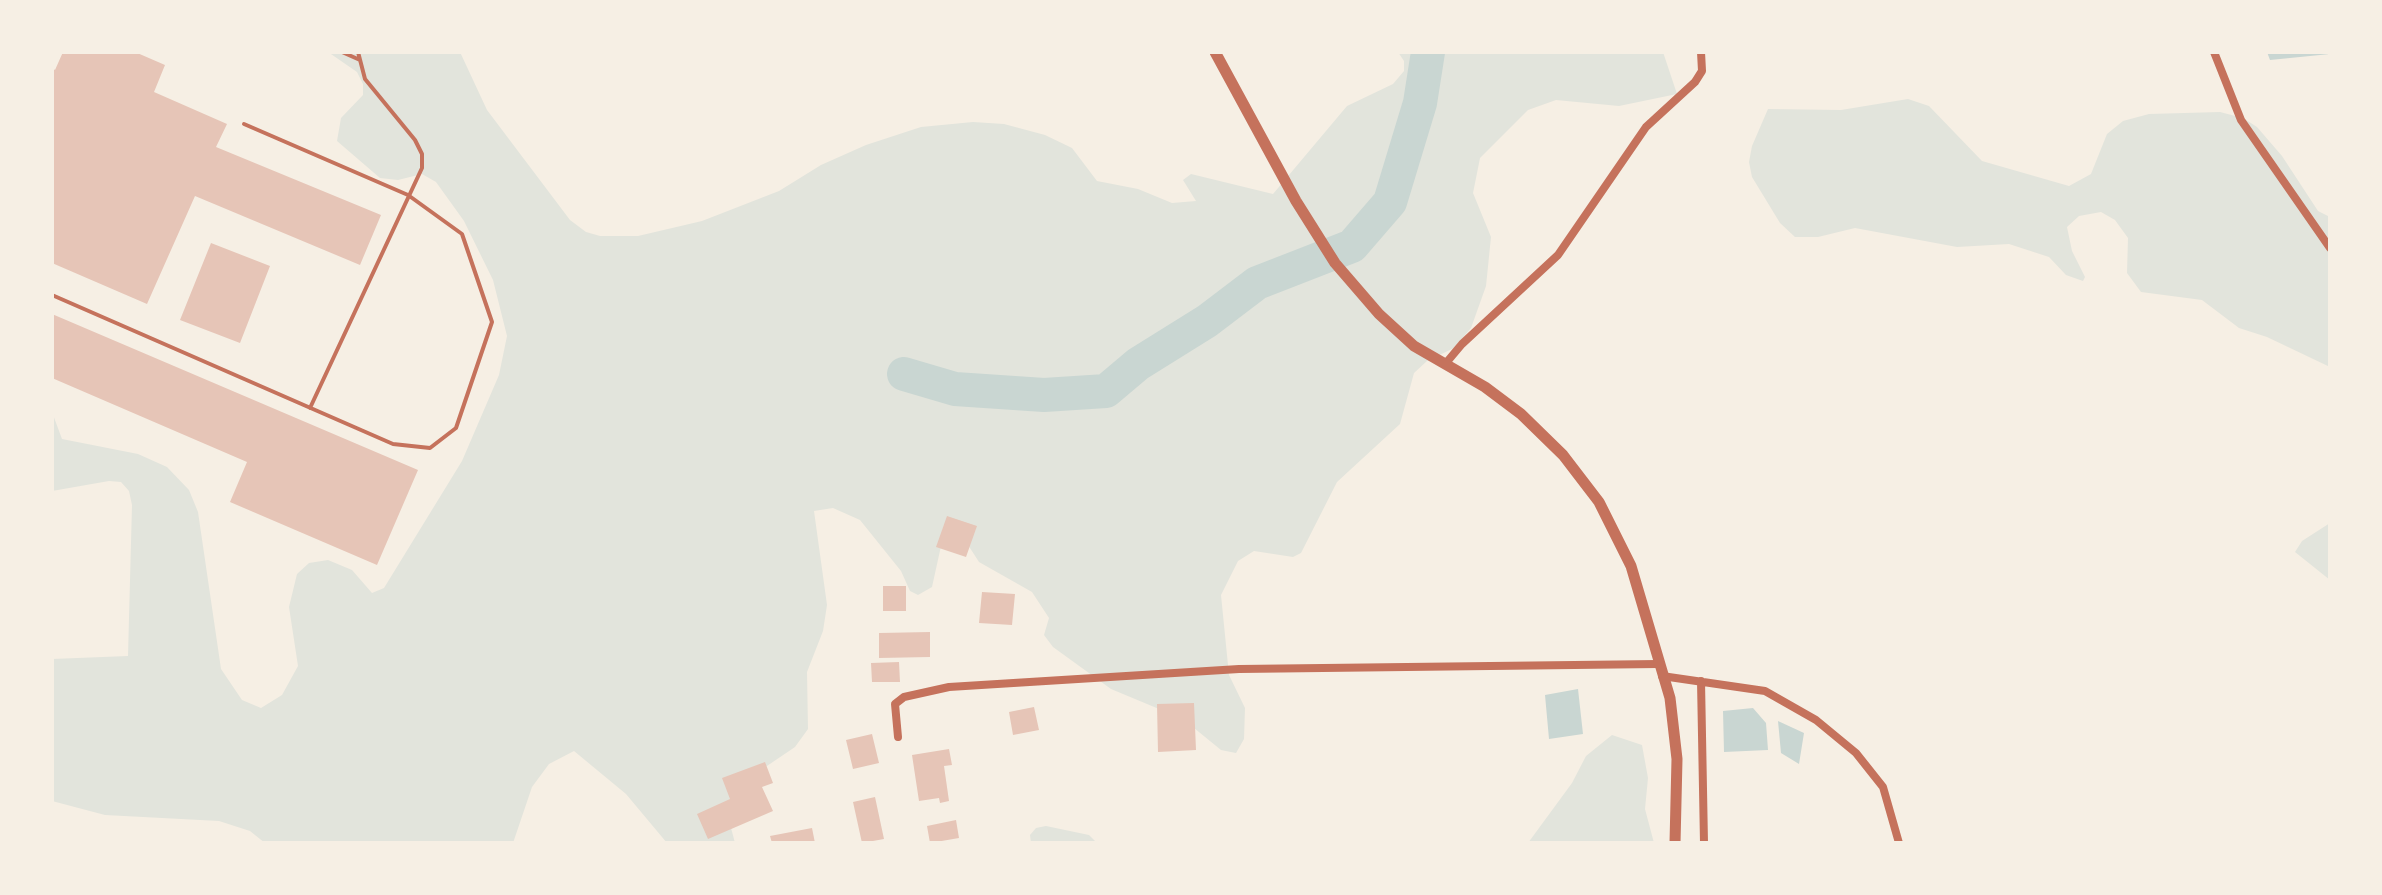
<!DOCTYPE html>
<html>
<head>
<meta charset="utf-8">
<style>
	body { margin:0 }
	#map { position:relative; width:2382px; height:895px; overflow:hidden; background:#f6efe4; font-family:Helvetica,sans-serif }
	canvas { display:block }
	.frame { position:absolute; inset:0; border:54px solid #f6efe4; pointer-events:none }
</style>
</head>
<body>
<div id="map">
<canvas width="2382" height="895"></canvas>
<div class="frame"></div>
</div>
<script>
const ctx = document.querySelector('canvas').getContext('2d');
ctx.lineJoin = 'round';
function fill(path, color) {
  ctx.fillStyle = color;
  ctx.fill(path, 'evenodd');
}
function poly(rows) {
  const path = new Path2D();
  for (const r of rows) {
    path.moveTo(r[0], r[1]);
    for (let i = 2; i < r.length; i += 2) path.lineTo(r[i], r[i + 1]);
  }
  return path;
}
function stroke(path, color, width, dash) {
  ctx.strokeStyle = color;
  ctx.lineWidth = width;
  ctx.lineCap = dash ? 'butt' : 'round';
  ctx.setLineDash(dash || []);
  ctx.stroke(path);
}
const green = poly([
	[328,52,460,52,487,110,570,220,586,232,600,236,638,236,702,221,779,191,821,165,866,145,921,127,973,122,1004,124,1045,135,1072,148,1097,181,1138,189,1172,203,1196,201,1183,180,1191,174,1273,194,1347,106,1393,84,1404,71,1404,61,1398,52,1663,52,1677,94,1619,106,1556,100,1528,110,1480,158,1473,193,1491,237,1486,286,1471,328,1454,348,1427,361,1414,373,1400,424,1337,482,1301,553,1293,557,1254,551,1238,561,1221,595,1229,675,1245,708,1244,739,1236,753,1221,750,1183,719,1111,689,1053,647,1044,635,1049,618,1032,592,979,562,961,534,943,537,932,587,918,595,910,591,901,571,860,520,833,508,814,511,827,605,823,631,807,672,808,729,795,747,761,770,730,824,735,843,667,843,626,794,574,751,549,764,532,787,513,843,265,843,250,831,219,821,105,815,52,801,52,659,128,656,132,505,129,491,121,482,109,481,52,491,52,412,62,439,138,454,167,467,189,490,198,512,221,669,242,700,261,708,282,695,298,666,289,607,297,574,309,563,328,560,352,570,372,593,384,588,462,461,499,375,507,336,493,280,464,221,436,182,422,174,398,180,380,178,337,141,341,118,363,95,363,84,357,72],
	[1908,99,1929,106,1982,161,2069,186,2091,174,2107,134,2123,121,2149,114,2220,112,2243,118,2257,127,2282,156,2318,211,2330,217,2330,367,2267,337,2239,328,2202,300,2141,292,2127,273,2128,238,2115,220,2101,212,2079,216,2067,227,2072,251,2085,277,2083,281,2066,275,2049,257,2009,244,1957,247,1855,228,1818,237,1795,237,1780,223,1752,177,1749,162,1752,146,1768,109,1841,110],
	[2330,523,2330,580,2295,552,2302,541],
	[1612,735,1642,745,1648,778,1645,809,1654,843,1528,843,1572,783,1586,756],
	[1046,826,1089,835,1097,843,1031,843,1030,835,1036,828]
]);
const water = poly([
	[2267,52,2330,52,2330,54,2270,60],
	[1578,689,1583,734,1549,739,1545,695],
	[1753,708,1766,723,1768,750,1724,752,1723,711],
	[1778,721,1804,733,1799,764,1781,753]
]);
const river = poly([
	[904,374,955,389,1044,395,1106,391,1138,364,1207,321,1257,283,1352,246,1390,202,1420,103,1428,52]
]);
const building = poly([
	[63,52,135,52,165,65,154,92,227,124,216,147,381,215,360,265,195,196,147,304,52,263,52,68,55,70],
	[211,243,270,266,240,343,180,320],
	[52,314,418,470,377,565,230,502,247,462,52,378],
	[947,516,977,526,966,557,936,547],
	[883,586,906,586,906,611,883,611],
	[982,592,1015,594,1012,625,979,623],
	[930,632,930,657,879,658,879,633],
	[899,662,900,682,872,682,871,663],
	[1194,703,1196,750,1158,752,1157,704],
	[1034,707,1039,730,1013,735,1009,712],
	[872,734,879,763,853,769,846,740],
	[949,749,952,765,944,766,949,801,940,803,939,798,919,801,912,755],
	[765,762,773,783,762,787,773,811,708,839,697,814,730,799,722,778],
	[875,797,884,839,862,843,853,802],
	[956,820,959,838,930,843,927,826],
	[812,828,815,843,772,843,770,836]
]);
const service = poly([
	[342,52,360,60],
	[52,295,393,444,430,448,456,428,492,322,462,234,408,195,244,124],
	[310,408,422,168,422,154,415,140,365,79,358,52]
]);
const minor = poly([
	[2214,52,2241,120,2330,248],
	[1446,363,1462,344,1558,255,1646,127,1695,82,1702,71,1701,52],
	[1662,676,1765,691,1816,720,1856,753,1883,787,1899,843],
	[1701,681,1704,843],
	[898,737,895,704,904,697,949,687,1239,669,1658,664]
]);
const tertiary = poly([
	[1215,52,1296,201,1335,263,1379,314,1414,346,1485,387,1521,414,1563,455,1599,502,1631,566,1670,698,1677,759,1675,843]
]);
fill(green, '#e2e4dc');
fill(water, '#c9d6d2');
stroke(river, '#c9d6d2', 34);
fill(building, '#e6c5b7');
stroke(service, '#c5725c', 4);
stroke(minor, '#c5725c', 8);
stroke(tertiary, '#c5725c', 11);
</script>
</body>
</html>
